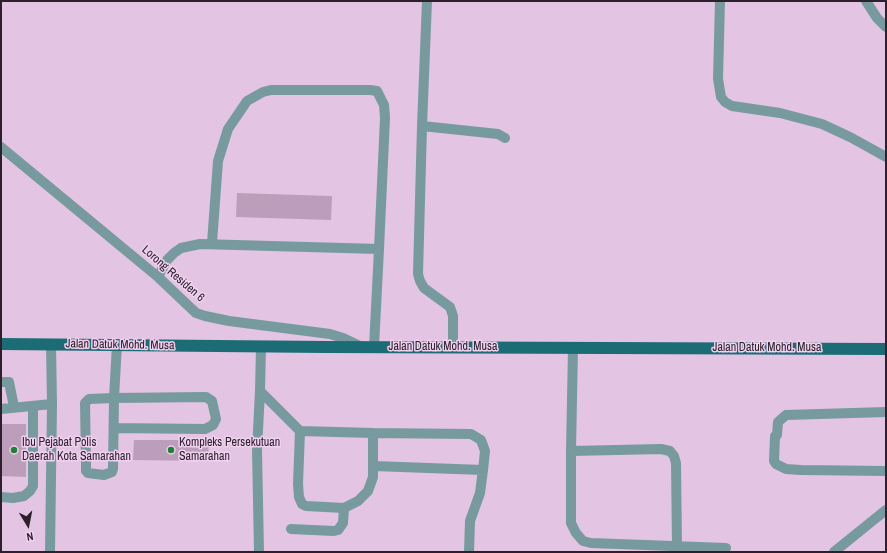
<!DOCTYPE html>
<html>
<head>
<meta charset="utf-8">
<style>
	body { margin:0 }
	#map { position:relative; width:887px; height:553px; overflow:hidden; background:#e3c4e2; font-family:"Archivo Narrow",sans-serif }
	canvas { display:block }
	.frame { position:absolute; inset:0; border:2px solid #2b202b; pointer-events:none }
	.north { position:absolute; left:8px; top:505px; width:40px; height:40px; -webkit-text-stroke:3px #f0d1ef; paint-order:stroke; rotate:170deg; font-size:11px; font-weight:700; line-height:16px; text-align:center; color:#2b202b }
	.north::after { content:''; display:block; margin:auto; width:14px; height:18px; background:#2b202b; clip-path:polygon(50% 0,100% 100%,50% 72%,0 100%) }
</style>
</head>
<body>
<div id="map">
<canvas width="887" height="553"></canvas>
<div class="frame"></div>
<div class="north">N</div>
</div>
<script>
const ctx = document.querySelector('canvas').getContext('2d');
ctx.lineJoin = 'round';
function fill(path, color) {
  ctx.fillStyle = color;
  ctx.fill(path, 'evenodd');
}
function poly(rows) {
  const path = new Path2D();
  for (const r of rows) {
    path.moveTo(r[0], r[1]);
    for (let i = 2; i < r.length; i += 2) path.lineTo(r[i], r[i + 1]);
  }
  return path;
}
function stroke(path, color, width, dash) {
  ctx.strokeStyle = color;
  ctx.lineWidth = width;
  ctx.lineCap = dash ? 'butt' : 'round';
  ctx.setLineDash(dash || []);
  ctx.stroke(path);
}
function label(font, color, halo, rows, align = 'center') {
  ctx.font = font + ' "Archivo Narrow",sans-serif';
  ctx.lineWidth = 3;
  ctx.setLineDash([]);
  ctx.textBaseline = 'middle';
  ctx.strokeStyle = halo;
  ctx.fillStyle = color;
  for (const [text, x, y, turn = 0] of rows) {
    ctx.save();
    ctx.translate(x, y);
    ctx.rotate((+turn || 0) * Math.PI / 180);
    ctx.textAlign = isNaN(turn) ? turn : align;
    if (halo) ctx.strokeText(text, 0, 0);
    ctx.fillText(text, 0, 0);
    ctx.restore();
  }
}
const building = poly([
	[237,193,332,196,331,220,236,217],
	[1,424,26,424,26,477,1,476],
	[134,440,209,440,208,461,133,460]
]);
const minor = poly([
	[427,1,422,126,418,274,420,281,424,288,450,307,453,316,453,347],
	[720,1,718,79,721,97,725,102,732,106,780,113,822,124,850,137,886,157],
	[866,1,877,18,886,27],
	[422,126,498,134,505,138],
	[1,147,158,277,196,313,205,316,229,321,330,334,343,338,362,347],
	[212,243,218,161,228,129,247,101,263,92,271,90,370,90,377,91,384,105,385,118,379,249],
	[158,277,167,260,174,253,181,248,200,244,379,249,374,347],
	[261,347,260,391,300,431,373,433,373,477,368,491,358,501,344,508,306,506,302,504,299,497,298,484,300,431],
	[573,348,571,451,571,523,576,533,583,541,591,543,726,548],
	[1,382,9,382,14,407],
	[1,409,52,404],
	[886,412,786,415,778,422,777,435,775,436,774,461,776,464,786,469,801,470,886,471],
	[114,428,205,429,213,425,216,419,212,401,206,397,114,398,89,399,85,403,86,465,86,471,88,473,104,475,112,472,113,469,114,398,117,344],
	[373,433,471,434,481,440,485,451,483,470,374,466],
	[571,451,661,449,670,451,674,456,676,463,677,547],
	[1,497,13,498,24,496,30,491,33,486,33,406],
	[291,529,334,531,338,530,343,523,344,508],
	[50,552,52,404,51,344],
	[259,552,257,450,260,391],
	[469,552,470,521,480,493,483,470],
	[834,552,886,510]
]);
const major = poly([
	[1,344,326,347,886,349]
]);
const markers = [
	[14,450,4,"#1e8236"],
	[171,450,4,"#1e8236"]
];
const streetNames = [
	["Lorong Residen 6",173,274,41],
	["Jalan Datuk Mohd. Musa",120,345,1],
	["Jalan Datuk Mohd. Musa",443,347],
	["Jalan Datuk Mohd. Musa",767,348]
];
const poiNames = [
	["Ibu Pejabat Polis",22,443],
	["Daerah Kota Samarahan",22,457],
	["Kompleks Persekutuan",179,443],
	["Samarahan",179,457]
];
fill(building, '#bc9ebb');
stroke(minor, '#779a9f', 10);
stroke(major, '#1c6c76', 12);
for (const [x, y, r, color] of markers) {
  const dot = new Path2D();
  dot.arc(x, y, r, 0, 2 * Math.PI);
  ctx.fillStyle = color;
  ctx.fill(dot);
  stroke(dot, '#f0d1ef', 1.5);
}
label('12px', '#2b202b', '#f0d1ef', streetNames);
label('12px', '#2b202b', '#f0d1ef', poiNames, 'left');
</script>
</body>
</html>
